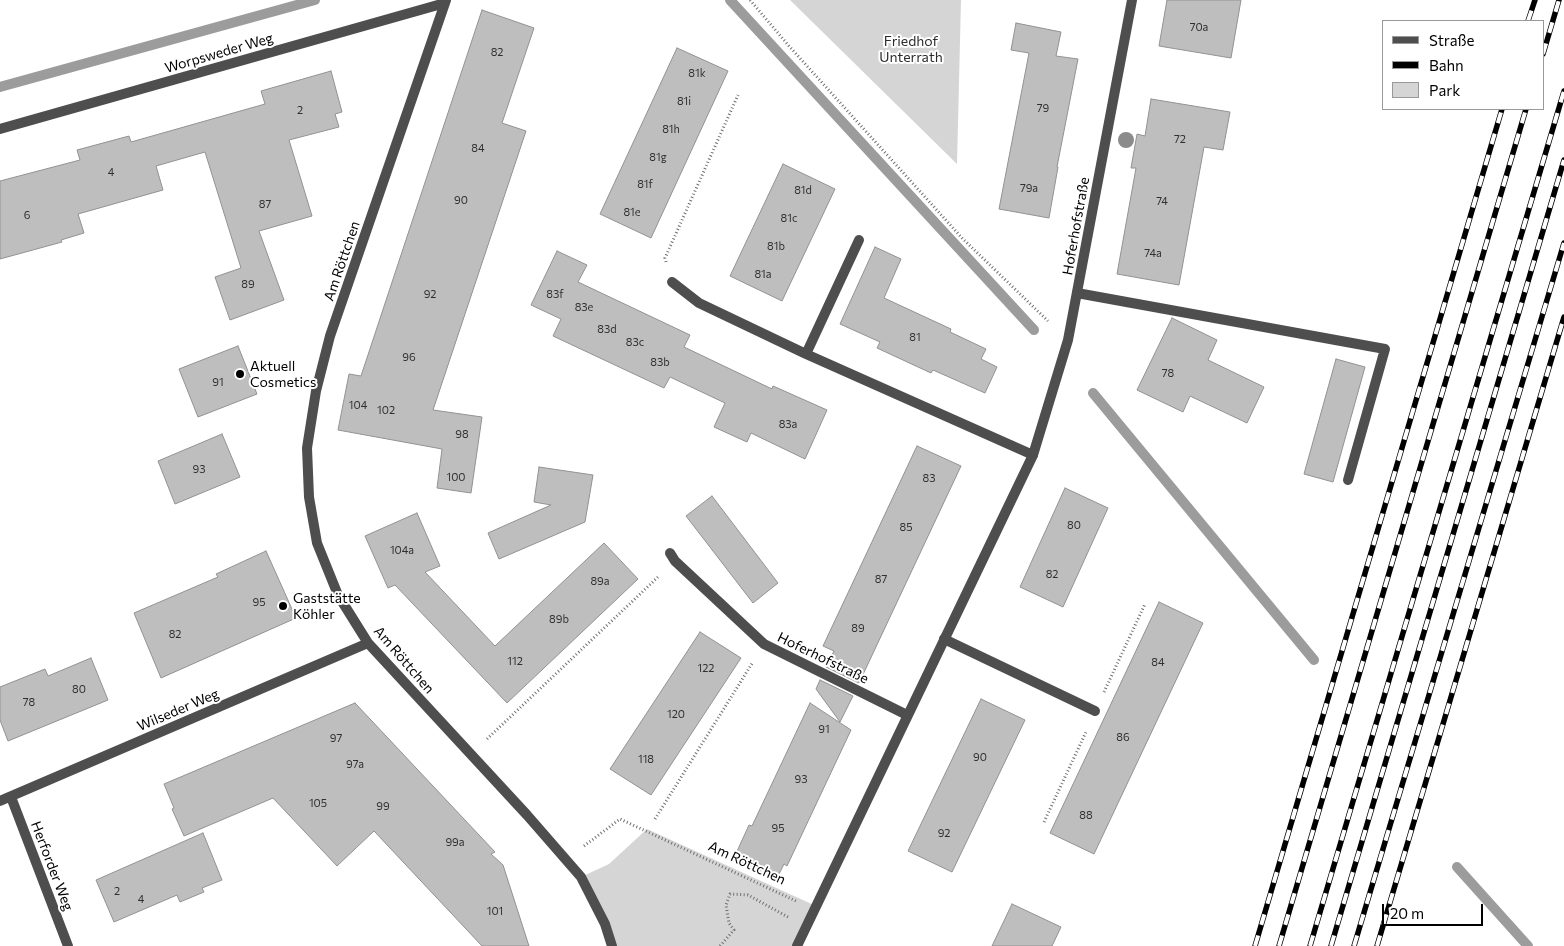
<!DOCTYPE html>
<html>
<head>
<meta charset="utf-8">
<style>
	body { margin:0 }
	#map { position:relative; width:1564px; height:946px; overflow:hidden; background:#fff; font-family:Commissioner,sans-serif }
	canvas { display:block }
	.legend { position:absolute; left:1382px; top:20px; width:162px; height:90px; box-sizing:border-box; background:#fff; border:1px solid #999; margin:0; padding:6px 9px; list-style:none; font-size:15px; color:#000 }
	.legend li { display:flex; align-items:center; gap:10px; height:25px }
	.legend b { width:25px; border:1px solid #999 }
	.scale { position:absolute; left:1382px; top:904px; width:101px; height:22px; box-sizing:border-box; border:2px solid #000; border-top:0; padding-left:6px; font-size:15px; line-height:18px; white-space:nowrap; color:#000; -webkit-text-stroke:4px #fff; paint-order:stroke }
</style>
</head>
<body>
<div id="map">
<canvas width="1564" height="946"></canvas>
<ul class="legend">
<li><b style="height:6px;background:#4e4e4e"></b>Straße</li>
<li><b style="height:6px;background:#000"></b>Bahn</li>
<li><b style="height:14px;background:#d5d5d5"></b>Park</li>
</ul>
<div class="scale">20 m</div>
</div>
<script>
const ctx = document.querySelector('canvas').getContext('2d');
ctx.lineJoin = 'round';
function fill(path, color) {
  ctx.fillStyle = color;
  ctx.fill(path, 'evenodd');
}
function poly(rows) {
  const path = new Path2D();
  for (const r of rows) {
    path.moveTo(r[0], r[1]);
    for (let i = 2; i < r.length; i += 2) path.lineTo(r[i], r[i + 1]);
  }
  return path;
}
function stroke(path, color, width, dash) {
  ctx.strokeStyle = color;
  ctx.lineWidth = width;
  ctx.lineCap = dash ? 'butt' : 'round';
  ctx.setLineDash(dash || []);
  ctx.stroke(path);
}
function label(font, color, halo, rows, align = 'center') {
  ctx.font = font + ' Commissioner,sans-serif';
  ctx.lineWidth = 4;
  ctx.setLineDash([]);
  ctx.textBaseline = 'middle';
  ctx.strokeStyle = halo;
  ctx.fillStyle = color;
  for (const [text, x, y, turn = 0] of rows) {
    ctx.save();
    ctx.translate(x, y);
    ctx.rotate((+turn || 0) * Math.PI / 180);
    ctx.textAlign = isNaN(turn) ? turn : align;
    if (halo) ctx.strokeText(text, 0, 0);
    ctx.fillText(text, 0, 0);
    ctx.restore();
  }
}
const green = poly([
	[790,0,961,0,957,164],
	[647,829,816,906,797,946,612,946,581,877,609,864]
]);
const stream = poly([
	[730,0,1034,330],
	[0,87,315,0],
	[1093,393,1314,660],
	[1457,867,1528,946]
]);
const building = poly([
	[1167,0,1241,0,1231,58,1159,46,1167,0],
	[482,10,534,28,502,123,526,131,433,410,482,417,471,493,437,488,442,449,338,430,349,374,361,376,482,10],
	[1016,23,1061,32,1056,56,1078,59,1057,167,1058,167,1049,218,999,209,1029,53,1011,50,1016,23],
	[677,48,728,71,651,238,600,214,677,48],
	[331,71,342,112,335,114,339,127,289,140,312,216,259,231,284,300,230,320,215,277,241,268,205,152,156,166,163,190,78,214,84,233,61,240,62,242,0,259,0,181,80,160,77,150,129,136,131,142,265,104,261,91,331,71],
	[1151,99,1230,112,1223,150,1204,147,1179,285,1117,274,1136,168,1131,168,1137,134,1145,136,1151,99],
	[783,164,835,189,782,301,730,276,783,164],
	[875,247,901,259,884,298,951,329,950,332,986,349,981,359,997,367,985,393,933,370,931,373,877,348,880,342,840,324,875,247],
	[557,251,587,265,578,282,690,335,684,347,772,389,773,386,827,410,805,459,751,433,747,442,714,427,725,403,670,377,664,388,553,336,561,319,531,305,557,251],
	[1172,318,1217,340,1208,360,1264,387,1247,423,1190,396,1183,412,1137,390,1172,318],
	[238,346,257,394,198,417,179,369,238,346],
	[1336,359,1365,367,1333,482,1304,474,1336,359],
	[222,434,240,477,175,504,158,461,222,434],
	[917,446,961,466,859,683,826,667,834,651,823,646,917,446],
	[539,467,593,475,585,522,499,559,488,533,551,505,534,502,539,467],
	[1065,488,1108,508,1063,607,1020,587,1065,488],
	[712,496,778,583,753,603,686,516,712,496],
	[417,513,440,566,425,572,495,646,604,543,638,579,507,703,395,585,388,588,365,536,417,513],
	[266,551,296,618,161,678,134,613,218,577,216,574,266,551],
	[1159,602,1203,623,1094,854,1050,833,1159,602],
	[700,632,741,658,651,795,610,769,700,632],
	[91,658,108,700,8,741,0,720,0,687,45,669,48,676,91,658],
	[820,680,853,696,840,722,816,689,820,680],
	[981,699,1025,720,952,872,908,851,981,699],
	[355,703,495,852,491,854,503,865,529,946,482,946,374,831,337,866,273,798,184,836,172,809,174,808,164,784,355,703],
	[810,703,851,730,787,866,784,864,776,880,733,860,749,825,752,826,810,703],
	[203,833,222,880,202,888,204,892,180,902,177,895,114,922,96,880,203,833],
	[1012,904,1061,927,1052,946,992,946,1012,904]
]);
const path = poly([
	[750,0,789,46,962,238,1048,321],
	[666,262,665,258,738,95],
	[1104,692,1145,604],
	[487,739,658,577],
	[655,819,753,662],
	[1044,822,1086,732],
	[584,846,620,819,796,901],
	[720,946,734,930,729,923,726,905,730,894,748,895,788,917]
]);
const service = poly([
	[672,282,699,303,806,354,1033,455],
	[1077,293,1385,349,1348,480],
	[806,354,859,240],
	[670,553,675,561,764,644,907,715],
	[944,639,1095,711]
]);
const minor = poly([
	[446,0,330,336,316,391,307,448,309,497,317,543,338,595,368,643,527,815,581,877,605,924,612,946],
	[0,129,445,3],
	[11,797,68,946],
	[0,801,368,643],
	[797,946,1033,455,1068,340,1132,0]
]);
const rail = poly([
	[1528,21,1535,0],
	[1543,54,1559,0],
	[1255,946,1502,109],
	[1279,946,1526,109],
	[1310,946,1564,91],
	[1331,946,1564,160],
	[1354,946,1564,243],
	[1377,946,1564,317]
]);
const trees = [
	[1126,140]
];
const markers = [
	[240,374,5,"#000"],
	[283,606,5,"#000"]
];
const numberNames = [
	["70a",1199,27],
	["82",497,52],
	["81k",697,73],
	["81i",684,101],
	["79",1043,108],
	["2",300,110],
	["81h",671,129],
	["72",1180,139],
	["84",478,148],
	["81g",658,157],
	["4",111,172],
	["81f",645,184],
	["79a",1029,188],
	["81d",803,190],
	["90",461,200],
	["74",1162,201],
	["87",265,204],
	["81e",632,212],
	["6",27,215],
	["81c",789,218],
	["81b",776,246],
	["74a",1153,253],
	["81a",763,274],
	["89",248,284],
	["92",430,294],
	["83f",555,294],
	["83e",584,307],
	["83d",607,329],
	["81",915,337],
	["83c",635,342],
	["96",409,357],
	["83b",660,362],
	["78",1168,373],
	["91",218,382],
	["104",358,405],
	["102",386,410],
	["83a",788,424],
	["98",462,434],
	["93",199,469],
	["100",456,477],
	["83",929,478],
	["80",1074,525],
	["85",906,527],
	["104a",402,550],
	["82",1052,574],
	["87",881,579],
	["89a",600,581],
	["95",259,602],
	["89b",559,619],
	["89",858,628],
	["82",175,634],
	["112",515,661],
	["84",1158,662],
	["122",706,668],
	["80",79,689],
	["78",29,702],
	["120",676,714],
	["91",824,729],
	["86",1123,737],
	["97",336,738],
	["90",980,757],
	["118",646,759],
	["97a",355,764],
	["93",801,779],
	["105",318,803],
	["99",383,806],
	["88",1086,815],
	["95",778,828],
	["92",944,833],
	["99a",455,842],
	["2",117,891],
	["4",141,899],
	["101",495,911]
];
const parkNames = [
	["Friedhof",911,41],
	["Unterrath",911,57]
];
const streetNames = [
	["Worpsweder Weg",219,53,-16],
	["Hoferhofstraße",1076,226,-80],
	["Am Röttchen",342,261,-71],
	["Hoferhofstraße",823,658,26],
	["Am Röttchen",404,660,49],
	["Wilseder Weg",178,710,-23],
	["Am Röttchen",747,863,25],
	["Herforder Weg",52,866,69]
];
const poiNames = [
	["Aktuell",250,366],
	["Cosmetics",250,382],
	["Gaststätte",293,598],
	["Köhler",293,614]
];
fill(green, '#d5d5d5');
stroke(stream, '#9c9c9c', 10);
fill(building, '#bebebe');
stroke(building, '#929292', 1);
stroke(path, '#707070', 3, [1, 2.5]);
stroke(service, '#4e4e4e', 10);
stroke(minor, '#4e4e4e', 10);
stroke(rail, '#000', 5.5);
stroke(rail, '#fff', 4, [11]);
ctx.fillStyle = '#8b8b8b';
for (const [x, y] of trees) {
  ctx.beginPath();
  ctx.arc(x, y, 8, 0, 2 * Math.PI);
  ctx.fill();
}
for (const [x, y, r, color] of markers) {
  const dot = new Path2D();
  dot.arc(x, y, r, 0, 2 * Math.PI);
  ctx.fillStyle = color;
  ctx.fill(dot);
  stroke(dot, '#fff', 2);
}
label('11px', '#303030', null, numberNames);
label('14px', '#2c2c2c', '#fff', parkNames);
label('14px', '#000', '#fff', streetNames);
label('14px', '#000', '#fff', poiNames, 'left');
</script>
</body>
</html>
